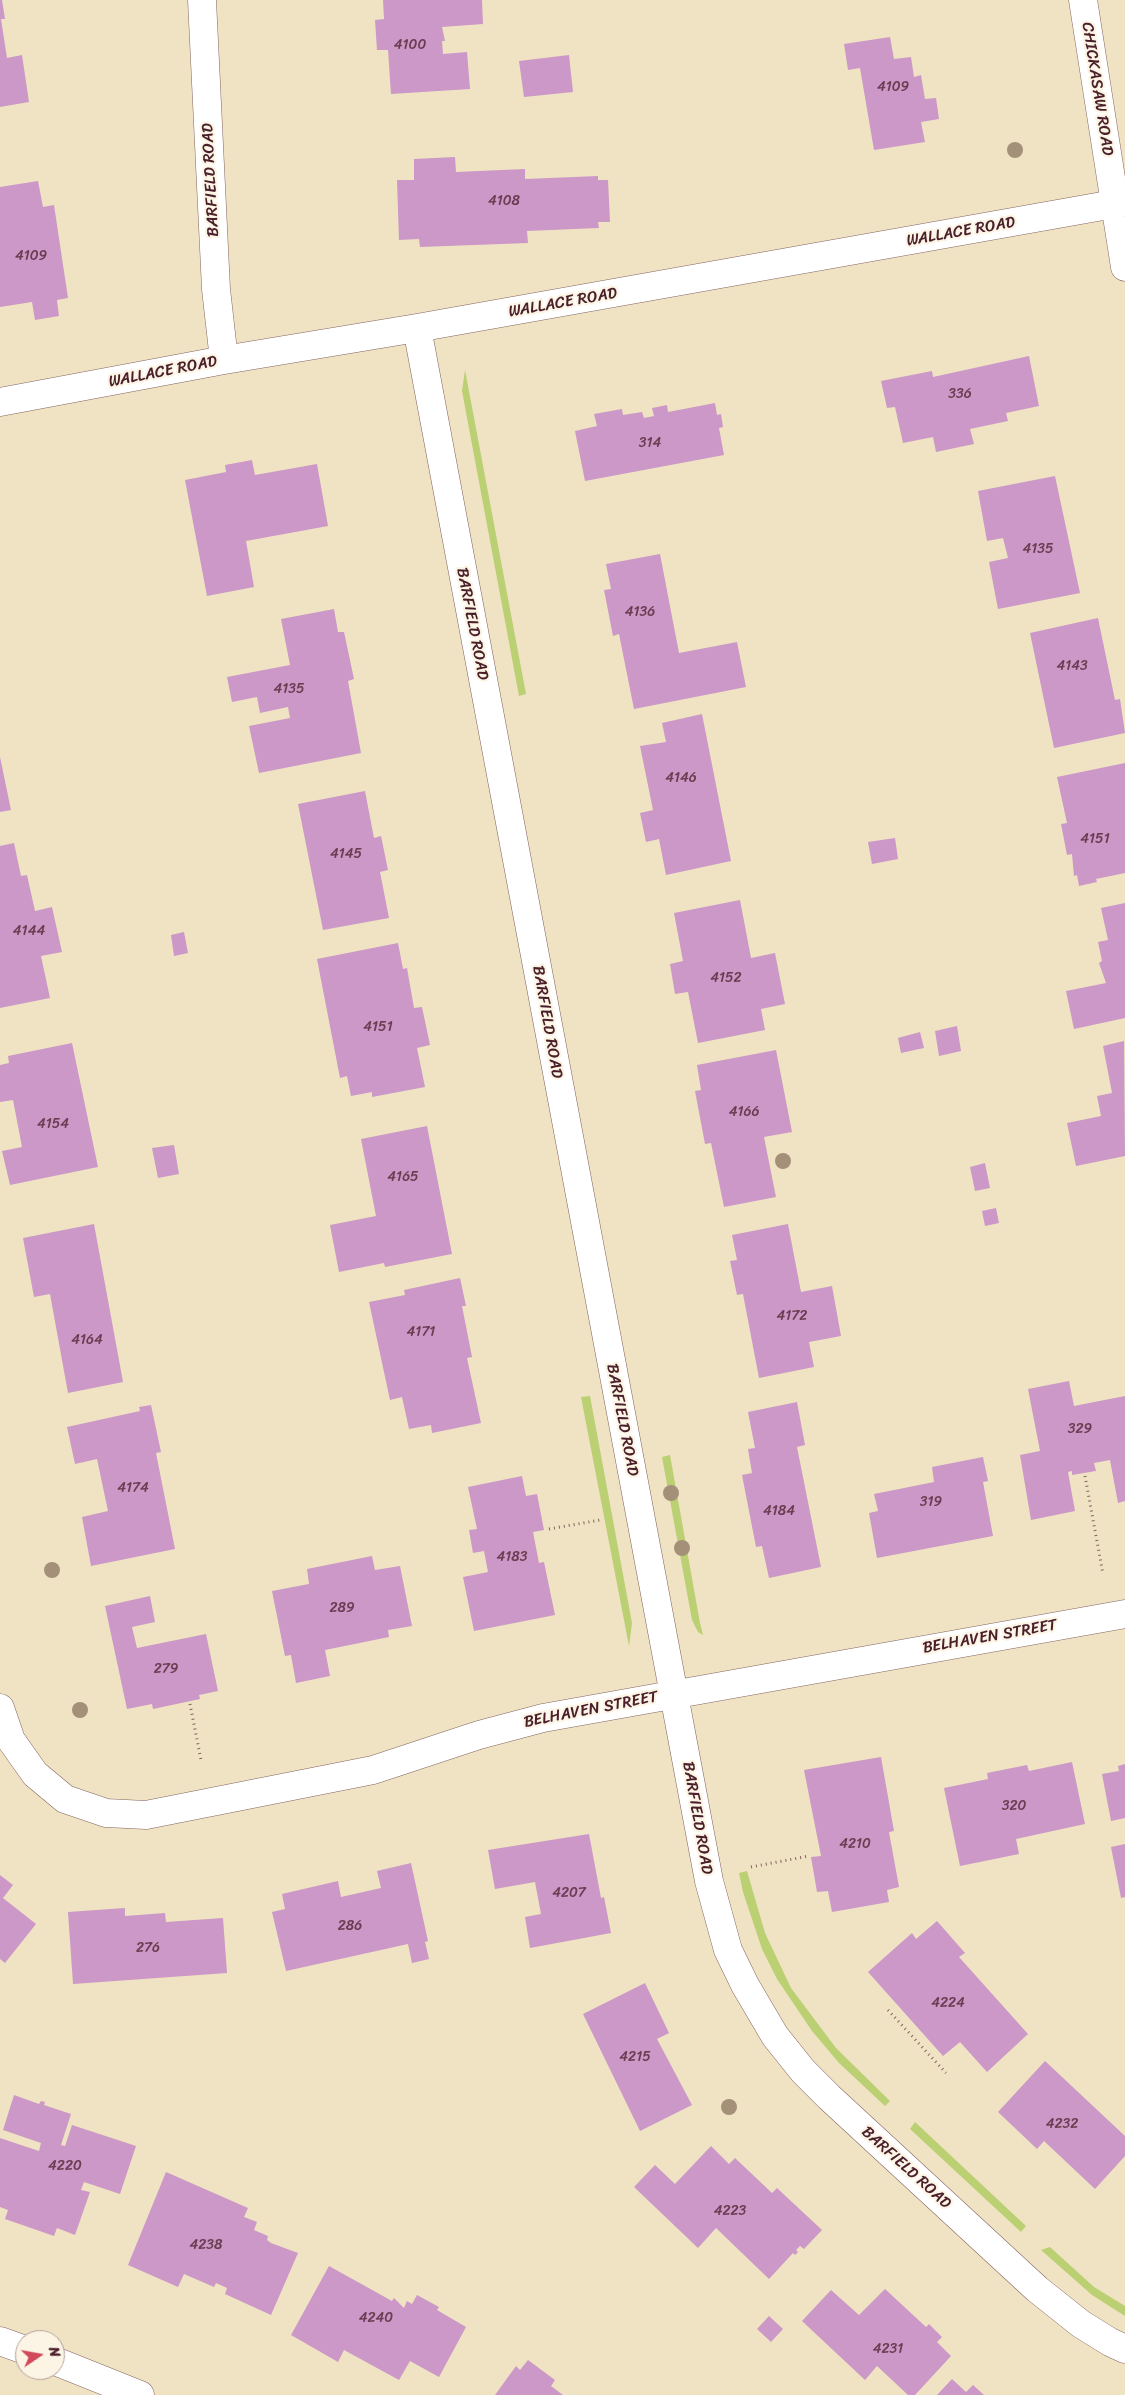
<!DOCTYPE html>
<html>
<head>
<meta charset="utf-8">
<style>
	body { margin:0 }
	#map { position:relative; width:1125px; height:2395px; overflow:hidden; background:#efe3c3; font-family:Sriracha,sans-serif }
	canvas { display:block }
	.north { position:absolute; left:15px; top:2330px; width:50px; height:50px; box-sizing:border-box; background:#fcf5e5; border:1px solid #b59f9b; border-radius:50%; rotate:78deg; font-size:14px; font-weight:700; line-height:20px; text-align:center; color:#4a1f2b }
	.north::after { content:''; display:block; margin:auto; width:18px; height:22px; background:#d1495b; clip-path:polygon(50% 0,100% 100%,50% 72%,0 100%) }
</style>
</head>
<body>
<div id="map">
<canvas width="1125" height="2395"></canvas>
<div class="north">N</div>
</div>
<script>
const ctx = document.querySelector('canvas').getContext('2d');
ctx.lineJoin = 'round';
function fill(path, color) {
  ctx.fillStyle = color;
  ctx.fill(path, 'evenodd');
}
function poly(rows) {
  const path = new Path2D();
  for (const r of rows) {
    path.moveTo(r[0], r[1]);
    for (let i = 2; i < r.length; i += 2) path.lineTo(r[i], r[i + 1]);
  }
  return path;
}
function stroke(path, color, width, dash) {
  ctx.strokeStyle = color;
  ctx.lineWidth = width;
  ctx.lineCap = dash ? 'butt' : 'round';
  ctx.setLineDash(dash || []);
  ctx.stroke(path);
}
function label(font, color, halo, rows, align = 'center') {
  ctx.font = font + ' Sriracha,sans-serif';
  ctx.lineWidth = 4.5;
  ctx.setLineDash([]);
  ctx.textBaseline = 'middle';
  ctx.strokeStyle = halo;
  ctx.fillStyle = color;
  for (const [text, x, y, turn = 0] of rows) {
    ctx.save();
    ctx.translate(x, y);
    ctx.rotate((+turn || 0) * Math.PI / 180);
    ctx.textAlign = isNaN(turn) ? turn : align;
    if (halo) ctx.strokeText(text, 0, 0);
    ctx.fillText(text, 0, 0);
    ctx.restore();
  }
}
const green = poly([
	[465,370,526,694,519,696,462,391],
	[590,1396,632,1623,629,1646,581,1397],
	[670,1455,700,1623,703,1635,698,1632,692,1620,662,1457],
	[747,1871,765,1933,791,1988,836,2048,890,2101,885,2106,839,2063,812,2031,777,1979,762,1949,743,1892,739,1873],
	[915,2122,1026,2226,1021,2232,910,2129],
	[1050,2247,1094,2287,1125,2306,1125,2316,1092,2295,1041,2250]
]);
const building = poly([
	[0,0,2,0,5,19,1,19,7,58,22,55,29,102,0,107],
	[383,0,482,0,483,24,442,27,445,41,442,41,443,54,467,52,470,89,391,94,388,50,377,50,375,20,384,19],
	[890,37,894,59,911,57,914,77,921,75,925,99,936,98,939,119,921,122,925,142,874,150,860,68,848,70,844,44],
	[569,55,573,92,524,97,519,61],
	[455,157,456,172,525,169,525,179,598,176,598,180,608,180,610,222,598,222,599,228,527,231,528,243,420,247,419,239,399,240,397,180,414,180,414,159],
	[38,181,43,207,54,205,68,298,57,300,59,316,35,320,32,302,0,307,0,187],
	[1029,356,1039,406,1006,413,1008,421,970,429,974,444,936,452,933,437,903,443,895,407,887,408,881,381,932,371,933,377],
	[715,403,717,415,721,414,723,427,719,428,724,455,585,481,575,431,597,426,594,414,622,409,623,415,642,412,644,418,654,416,652,408,667,405,668,412],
	[252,460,255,475,317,464,328,526,246,541,254,587,207,596,185,480,226,472,225,465],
	[1055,476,1080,593,998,609,989,562,1008,558,1003,538,987,541,978,491],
	[660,554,679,653,737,642,746,687,634,709,619,634,613,636,604,590,611,589,606,564],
	[334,609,338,632,344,632,354,679,348,681,361,753,259,773,249,726,290,718,288,707,260,713,257,697,232,702,227,677,290,665,281,619],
	[1098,618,1115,700,1120,699,1125,733,1054,748,1030,633],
	[702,714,731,861,666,875,659,839,646,842,640,813,653,810,640,746,666,742,662,723],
	[0,757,11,810,0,812],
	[1125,763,1125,873,1096,879,1097,882,1079,886,1077,875,1074,876,1072,854,1067,855,1061,824,1067,823,1057,777],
	[365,791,374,838,381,836,388,870,380,872,389,918,323,930,298,804],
	[895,838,898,859,872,864,868,842],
	[14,843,21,876,27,875,35,911,52,907,62,952,41,956,50,998,0,1008,0,846],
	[740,900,751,958,775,953,785,1004,761,1009,765,1030,698,1043,688,992,675,994,670,964,683,961,674,913],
	[1125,903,1125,1018,1074,1029,1066,991,1106,983,1099,963,1102,961,1098,942,1108,940,1101,908],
	[184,932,188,953,174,956,171,935],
	[398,943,403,969,407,968,414,1008,422,1007,430,1045,417,1048,425,1087,372,1097,372,1092,351,1096,347,1076,340,1078,317,959],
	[957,1026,961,1051,939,1056,935,1031],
	[920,1032,924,1048,901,1053,898,1038],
	[1124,1041,1125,1156,1076,1166,1067,1123,1101,1116,1097,1096,1112,1093,1103,1046],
	[72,1043,98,1167,10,1185,2,1151,22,1147,13,1100,0,1102,0,1065,9,1063,8,1056],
	[776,1050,792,1132,764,1137,776,1197,724,1207,711,1143,705,1144,695,1091,701,1090,697,1065],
	[427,1126,452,1254,385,1267,384,1263,339,1272,330,1225,376,1216,361,1139],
	[174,1145,179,1174,158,1178,152,1148],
	[985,1163,990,1188,975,1191,970,1167],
	[996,1208,999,1223,985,1226,982,1211],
	[94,1224,123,1382,68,1393,50,1294,34,1297,23,1238],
	[788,1224,801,1292,832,1286,841,1336,809,1342,814,1367,759,1378,743,1294,737,1295,730,1261,737,1260,732,1235],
	[460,1278,466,1306,462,1306,472,1357,467,1358,481,1423,432,1433,431,1425,409,1429,402,1397,390,1400,369,1302,405,1295,404,1290],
	[1069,1381,1074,1406,1125,1396,1125,1501,1118,1503,1110,1460,1094,1463,1096,1471,1072,1475,1072,1471,1068,1472,1075,1511,1031,1520,1020,1455,1040,1451,1028,1389],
	[797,1402,805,1445,797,1447,821,1567,769,1578,762,1546,756,1547,742,1475,752,1473,748,1449,755,1448,748,1412],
	[151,1405,161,1452,156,1453,175,1549,91,1566,82,1517,108,1511,97,1459,75,1464,67,1427,140,1411,139,1407],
	[983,1457,988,1481,983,1482,993,1536,877,1558,869,1513,878,1511,874,1494,934,1482,932,1467],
	[522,1476,526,1496,537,1494,544,1530,533,1532,539,1563,544,1562,555,1615,474,1631,463,1577,488,1572,484,1551,473,1553,469,1530,477,1529,468,1487],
	[372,1556,375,1570,400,1566,412,1626,388,1630,389,1637,325,1650,330,1676,296,1683,291,1655,285,1656,272,1591,309,1584,307,1569],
	[150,1596,155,1622,132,1627,137,1648,206,1634,218,1691,199,1695,200,1699,153,1709,152,1704,127,1709,105,1606],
	[881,1757,894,1831,889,1832,899,1887,887,1890,889,1902,832,1912,828,1891,817,1892,811,1857,821,1856,804,1770],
	[1072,1762,1085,1824,1016,1839,1019,1854,960,1866,944,1788,988,1779,987,1773,1027,1765,1029,1771],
	[1125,1764,1125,1818,1111,1821,1102,1774,1119,1771,1118,1766],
	[589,1834,601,1898,604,1897,611,1933,530,1948,525,1917,541,1914,535,1882,495,1889,488,1850],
	[1125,1844,1125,1897,1121,1898,1111,1847],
	[411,1863,428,1941,425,1942,429,1959,412,1963,408,1944,286,1971,272,1912,285,1909,282,1894,338,1881,341,1897,381,1888,377,1871],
	[0,1875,13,1885,3,1898,36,1924,5,1963,0,1959],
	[125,1908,125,1916,165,1913,166,1922,223,1918,227,1973,73,1984,68,1912],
	[937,1921,965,1953,959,1957,1028,2034,987,2072,960,2042,943,2056,868,1972,912,1933,916,1939],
	[645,1983,669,2033,657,2039,692,2105,640,2131,583,2014],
	[1045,2061,1125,2136,1125,2156,1095,2189,1044,2141,1037,2149,998,2112],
	[14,2095,39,2104,41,2101,45,2102,44,2105,71,2114,61,2145,65,2146,72,2125,136,2146,120,2194,84,2182,81,2190,90,2192,75,2235,57,2228,54,2236,5,2219,8,2210,0,2207,0,2138,39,2151,41,2143,3,2130],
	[711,2146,729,2164,735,2158,772,2193,777,2188,822,2230,804,2249,800,2246,796,2250,798,2252,795,2255,793,2253,769,2279,716,2228,698,2248,634,2187,655,2165,675,2184],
	[166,2172,248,2208,244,2217,257,2222,254,2230,268,2236,267,2240,271,2243,298,2253,271,2315,225,2294,227,2288,216,2283,214,2287,184,2274,178,2287,128,2265],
	[329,2266,392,2301,394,2298,404,2308,407,2301,412,2304,417,2295,439,2307,437,2310,466,2327,439,2377,410,2361,399,2380,344,2350,338,2362,291,2335],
	[885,2289,926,2327,929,2324,942,2337,937,2342,951,2356,915,2395,908,2395,877,2366,865,2380,802,2321,831,2290,859,2315],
	[769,2316,783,2329,771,2342,757,2329],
	[528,2360,555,2380,551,2386,563,2395,495,2395,516,2366,520,2370],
	[952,2379,966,2392,973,2385,984,2395,937,2395]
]);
const path = poly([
	[1085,1476,1103,1574],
	[549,1529,600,1520],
	[190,1704,201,1760],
	[751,1867,809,1856],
	[888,2010,946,2073]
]);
const minor = poly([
	[202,0,216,289,224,360],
	[1083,0,1125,267],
	[417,328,709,1881,728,1950,745,1985,775,2036,803,2071,829,2097,1037,2289,1081,2324,1110,2342,1125,2349],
	[0,402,224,360,417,328,1125,202],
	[0,1708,11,1740,35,1774,65,1799,106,1813,146,1815,373,1770,479,1735,543,1718,1125,1614],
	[0,2341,25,2350],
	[55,2361,140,2395]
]);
const trees = [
	[1015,150],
	[783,1161],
	[671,1493],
	[682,1548],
	[52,1570],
	[80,1710],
	[729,2107]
];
const numberNames = [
	["4100",410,45],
	["4109",893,87],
	["4108",504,201],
	["4109",31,256],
	["336",960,394],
	["314",650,443],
	["4135",1038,549],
	["4136",640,612],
	["4143",1072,666],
	["4135",289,689],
	["4146",681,778],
	["4151",1095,839],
	["4145",346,854],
	["4144",29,931],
	["4152",726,978],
	["4151",378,1027],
	["4166",744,1112],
	["4154",53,1124],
	["4165",403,1177],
	["4172",792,1316],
	["4171",421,1332],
	["4164",87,1340],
	["329",1080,1429],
	["4174",133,1488],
	["319",931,1502],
	["4184",779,1511],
	["4183",512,1557],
	["289",342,1608],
	["279",166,1669],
	["320",1014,1806],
	["4210",855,1844],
	["4207",569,1893],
	["286",350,1926],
	["276",148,1948],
	["4224",948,2003],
	["4215",635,2057],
	["4232",1062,2124],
	["4220",65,2166],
	["4223",730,2211],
	["4238",206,2245],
	["4240",376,2318],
	["4231",888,2349]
];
const streetNames = [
	["CHICKASAW ROAD",1097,89,81],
	["BARFIELD ROAD",211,180,-93],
	["WALLACE ROAD",961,232,-10],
	["WALLACE ROAD",563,303,-10],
	["WALLACE ROAD",163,372,-11],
	["BARFIELD ROAD",472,624,79],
	["BARFIELD ROAD",547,1022,80],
	["BARFIELD ROAD",622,1420,79],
	["BELHAVEN STREET",990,1637,-10],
	["BELHAVEN STREET",591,1710,-11],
	["BARFIELD ROAD",697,1818,80],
	["BARFIELD ROAD",906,2168,42]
];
fill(green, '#bbcf73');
fill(building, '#cb98c7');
stroke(minor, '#846460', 29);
stroke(path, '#846460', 3, [1, 4]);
stroke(minor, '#fff', 28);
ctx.fillStyle = '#a48f79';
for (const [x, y] of trees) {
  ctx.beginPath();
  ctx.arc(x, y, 8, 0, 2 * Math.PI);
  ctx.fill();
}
label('14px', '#6a3d52', null, numberNames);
label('16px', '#4a1f2b', '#fcf5e5', streetNames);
</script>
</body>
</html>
